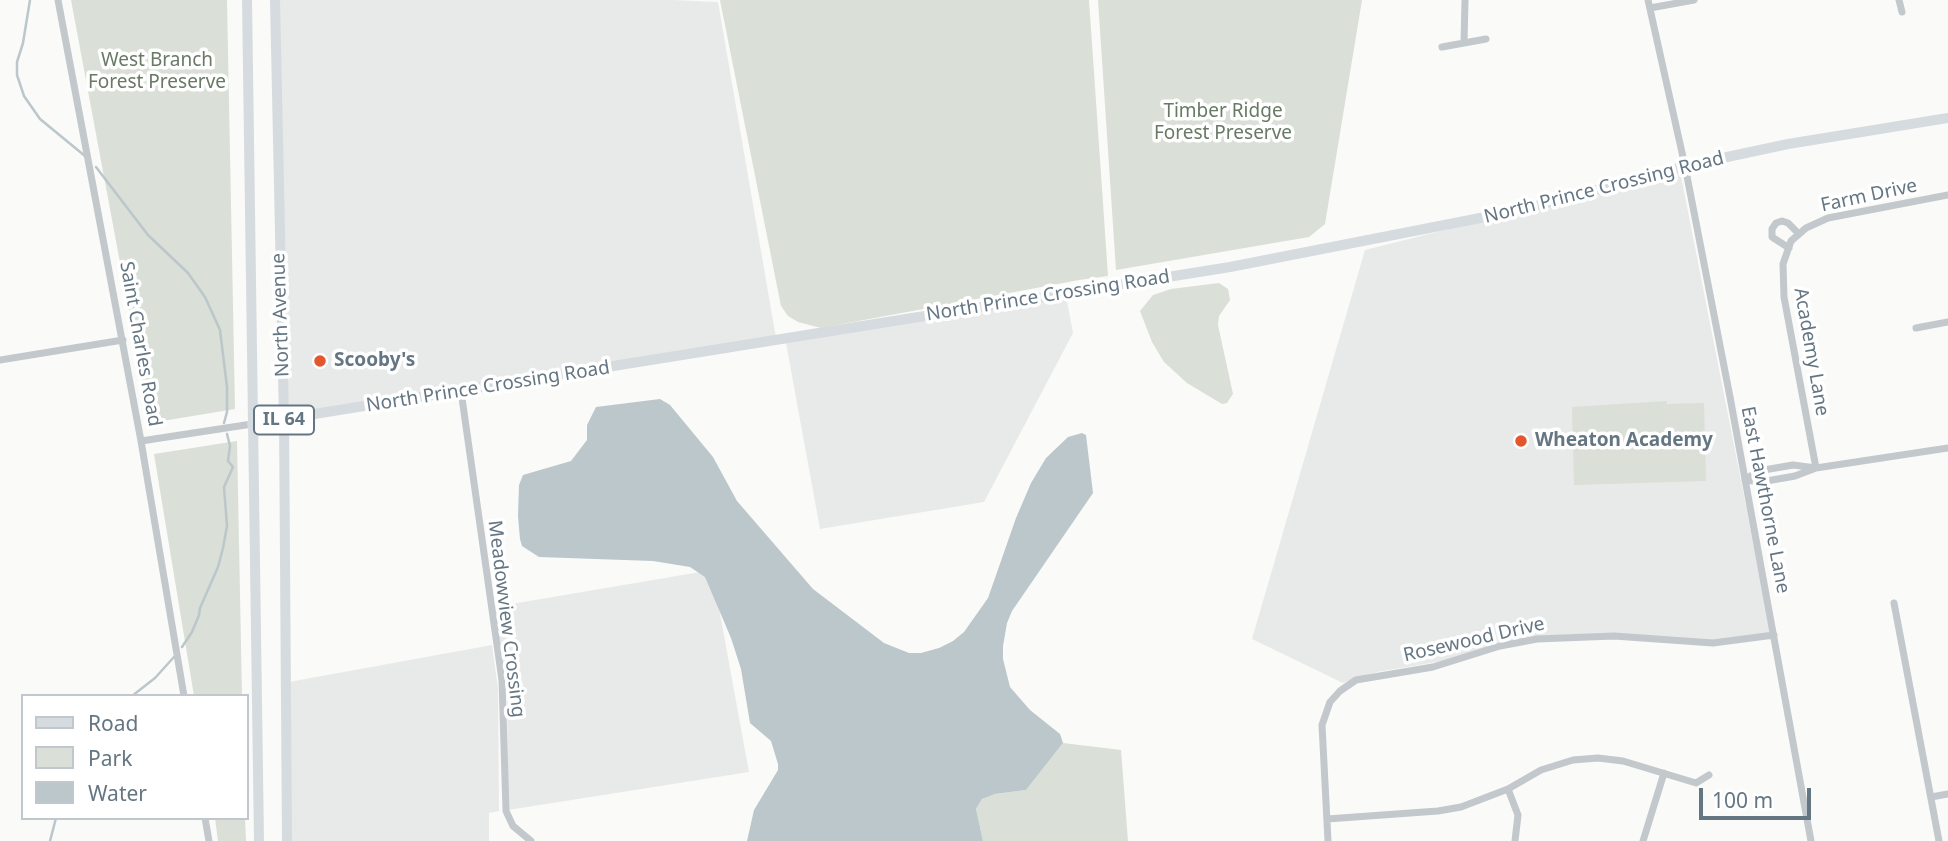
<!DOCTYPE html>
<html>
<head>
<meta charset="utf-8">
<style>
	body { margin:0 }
	#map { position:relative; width:1948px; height:841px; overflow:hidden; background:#fafaf8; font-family:"Noto Sans",sans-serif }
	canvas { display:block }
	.legend { position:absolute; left:21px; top:694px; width:228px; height:126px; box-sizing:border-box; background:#fff; border:2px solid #c1c8cd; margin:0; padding:9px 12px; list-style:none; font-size:21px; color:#657683 }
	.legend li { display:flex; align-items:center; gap:14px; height:35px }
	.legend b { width:35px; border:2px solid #c1c8cd }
	.scale { position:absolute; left:1699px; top:788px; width:112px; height:32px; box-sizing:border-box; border:4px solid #657683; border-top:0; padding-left:9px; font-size:21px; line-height:24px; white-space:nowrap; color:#657683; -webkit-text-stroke:5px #fff; paint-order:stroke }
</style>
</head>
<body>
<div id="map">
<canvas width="1948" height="841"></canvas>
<ul class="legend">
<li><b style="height:9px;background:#d6dbdf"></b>Road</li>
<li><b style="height:19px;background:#dadfd7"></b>Park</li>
<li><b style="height:19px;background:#bbc7cb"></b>Water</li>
</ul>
<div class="scale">100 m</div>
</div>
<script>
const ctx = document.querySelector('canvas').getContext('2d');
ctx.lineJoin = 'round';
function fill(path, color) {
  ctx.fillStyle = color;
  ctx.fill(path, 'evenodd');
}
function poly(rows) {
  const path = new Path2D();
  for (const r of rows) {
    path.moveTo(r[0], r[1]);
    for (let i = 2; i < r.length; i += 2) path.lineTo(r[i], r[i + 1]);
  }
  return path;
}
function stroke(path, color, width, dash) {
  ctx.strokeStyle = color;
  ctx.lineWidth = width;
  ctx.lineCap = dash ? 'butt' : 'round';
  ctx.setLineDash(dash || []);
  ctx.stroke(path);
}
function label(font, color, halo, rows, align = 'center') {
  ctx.font = font + ' "Noto Sans",sans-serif';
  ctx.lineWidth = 7;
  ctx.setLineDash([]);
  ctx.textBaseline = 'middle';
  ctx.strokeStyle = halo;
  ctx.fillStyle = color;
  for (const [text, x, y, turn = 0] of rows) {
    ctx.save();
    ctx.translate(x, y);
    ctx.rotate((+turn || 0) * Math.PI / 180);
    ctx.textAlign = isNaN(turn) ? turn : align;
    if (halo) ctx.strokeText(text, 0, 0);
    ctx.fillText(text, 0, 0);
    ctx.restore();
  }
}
const built = poly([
	[278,0,673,0,718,2,776,338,287,416],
	[1680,171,1771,633,1739,640,1701,640,1655,636,1578,634,1529,637,1449,660,1377,672,1343,683,1252,639,1365,250],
	[1066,296,1073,333,984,502,820,529,786,343],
	[712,570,749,772,508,810,507,694,494,607],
	[492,645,498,689,499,811,489,813,489,841,290,841,289,682]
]);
const green = poly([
	[71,0,227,0,235,409,150,423],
	[720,0,1089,0,1108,276,1079,280,821,328,798,322,788,316,781,306],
	[1098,0,1362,0,1325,224,1309,237,1116,270],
	[1219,283,1228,289,1230,300,1219,316,1218,325,1233,394,1227,403,1222,404,1187,383,1164,362,1152,342,1140,311,1153,295,1171,289],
	[1667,401,1667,404,1704,403,1706,481,1574,485,1572,407],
	[237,441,242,696,194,696,154,454],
	[1063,743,1121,750,1128,841,983,841,976,809,982,799,995,794,1026,790],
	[215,818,245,818,246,841,218,841]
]);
const water = poly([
	[660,399,670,405,713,457,737,501,813,589,884,643,909,653,921,653,939,648,953,641,964,632,988,598,1016,518,1031,483,1046,458,1068,437,1082,433,1086,435,1093,493,1012,611,1007,623,1003,646,1003,659,1010,687,1030,710,1060,734,1063,743,1026,790,995,794,982,799,976,809,983,841,747,841,754,810,778,770,778,764,771,741,750,723,741,669,731,638,705,577,690,567,653,561,539,557,522,546,520,539,518,516,519,485,523,475,571,461,587,440,587,425,596,407]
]);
const stream = poly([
	[30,0,23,43,17,62,17,75,24,96,40,119,85,156],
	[96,167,148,235,188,273,205,297,220,330,227,387,227,412,224,423],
	[182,647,192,632,199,615,200,608,218,567,223,548,227,526,224,487,233,467,228,461,230,446,227,434],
	[132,696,155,678,174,657],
	[50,841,56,818]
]);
const street = poly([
	[58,0,141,441,184,696],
	[1648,0,1685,166,1730,397,1811,841],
	[1899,0,1902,12],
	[1650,8,1694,0],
	[1464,43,1465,0],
	[1442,47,1486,39],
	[1789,248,1772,237,1772,229,1776,223,1782,221,1788,223,1799,234],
	[1916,328,1948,322],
	[0,360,123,340],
	[461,391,502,680,506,811,513,826,531,841],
	[141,441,252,424],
	[1816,468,1784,297,1783,264,1791,241,1806,228,1828,218,1948,195],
	[1745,480,1761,482,1795,476,1816,468,1948,448],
	[1745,480,1758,471,1793,465,1816,468],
	[1894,603,1939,841],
	[1508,789,1518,815,1515,841],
	[1931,797,1948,794],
	[205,818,209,841],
	[1327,819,1438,811,1461,807,1508,789,1541,770,1573,760,1598,758,1623,761,1696,783,1709,775],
	[1328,841,1322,725,1330,702,1340,691,1356,680,1433,667,1500,646,1537,639,1614,636,1713,643,1774,635],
	[1643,841,1664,773]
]);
const secondary = poly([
	[252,424,1230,267,1521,210,1685,166,1788,144,1948,118]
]);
const primary = poly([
	[247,0,259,841],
	[275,0,284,419,287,841]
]);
const markers = [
	[320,361,7,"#e4572e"],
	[1521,441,7,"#e4572e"]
];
const shields = [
	[284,420,60]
];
const shieldNames = [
	["IL 64",284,420]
];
const parkNames = [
	["West Branch",157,61],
	["Forest Preserve",157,83],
	["Timber Ridge",1223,112],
	["Forest Preserve",1223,134]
];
const streetNames = [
	["North Prince Crossing Road",1604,188,-14],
	["Farm Drive",1869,196,-12],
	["North Prince Crossing Road",1048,296,-9],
	["North Avenue",281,315,-92],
	["Saint Charles Road",140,344,80],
	["Academy Lane",1811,352,80],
	["North Prince Crossing Road",488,387,-9],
	["East Hawthorne Lane",1765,500,79],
	["Meadowview Crossing",506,619,83],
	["Rosewood Drive",1474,640,-13]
];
const poiNames = [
	["Scooby's",334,361],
	["Wheaton Academy",1535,441]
];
fill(built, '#e8e9e9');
fill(green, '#dadfd7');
fill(water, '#bbc7cb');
stroke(stream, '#bbc7cb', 2.5);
stroke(street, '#c3c8cc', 7);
stroke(secondary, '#d6dbdf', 10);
stroke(primary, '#d6dbdf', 10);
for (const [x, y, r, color] of markers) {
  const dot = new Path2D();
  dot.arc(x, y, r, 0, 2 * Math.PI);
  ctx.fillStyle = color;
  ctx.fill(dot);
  stroke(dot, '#fff', 2.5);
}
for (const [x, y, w] of shields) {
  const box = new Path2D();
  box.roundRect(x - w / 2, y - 14.5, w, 29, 5);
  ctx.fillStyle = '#fff';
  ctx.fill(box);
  stroke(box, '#657683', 2);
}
label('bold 18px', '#657683', null, shieldNames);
label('19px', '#687a64', '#fff', parkNames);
label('19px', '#657683', '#fff', streetNames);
label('bold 19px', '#657683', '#fff', poiNames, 'left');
</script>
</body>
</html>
